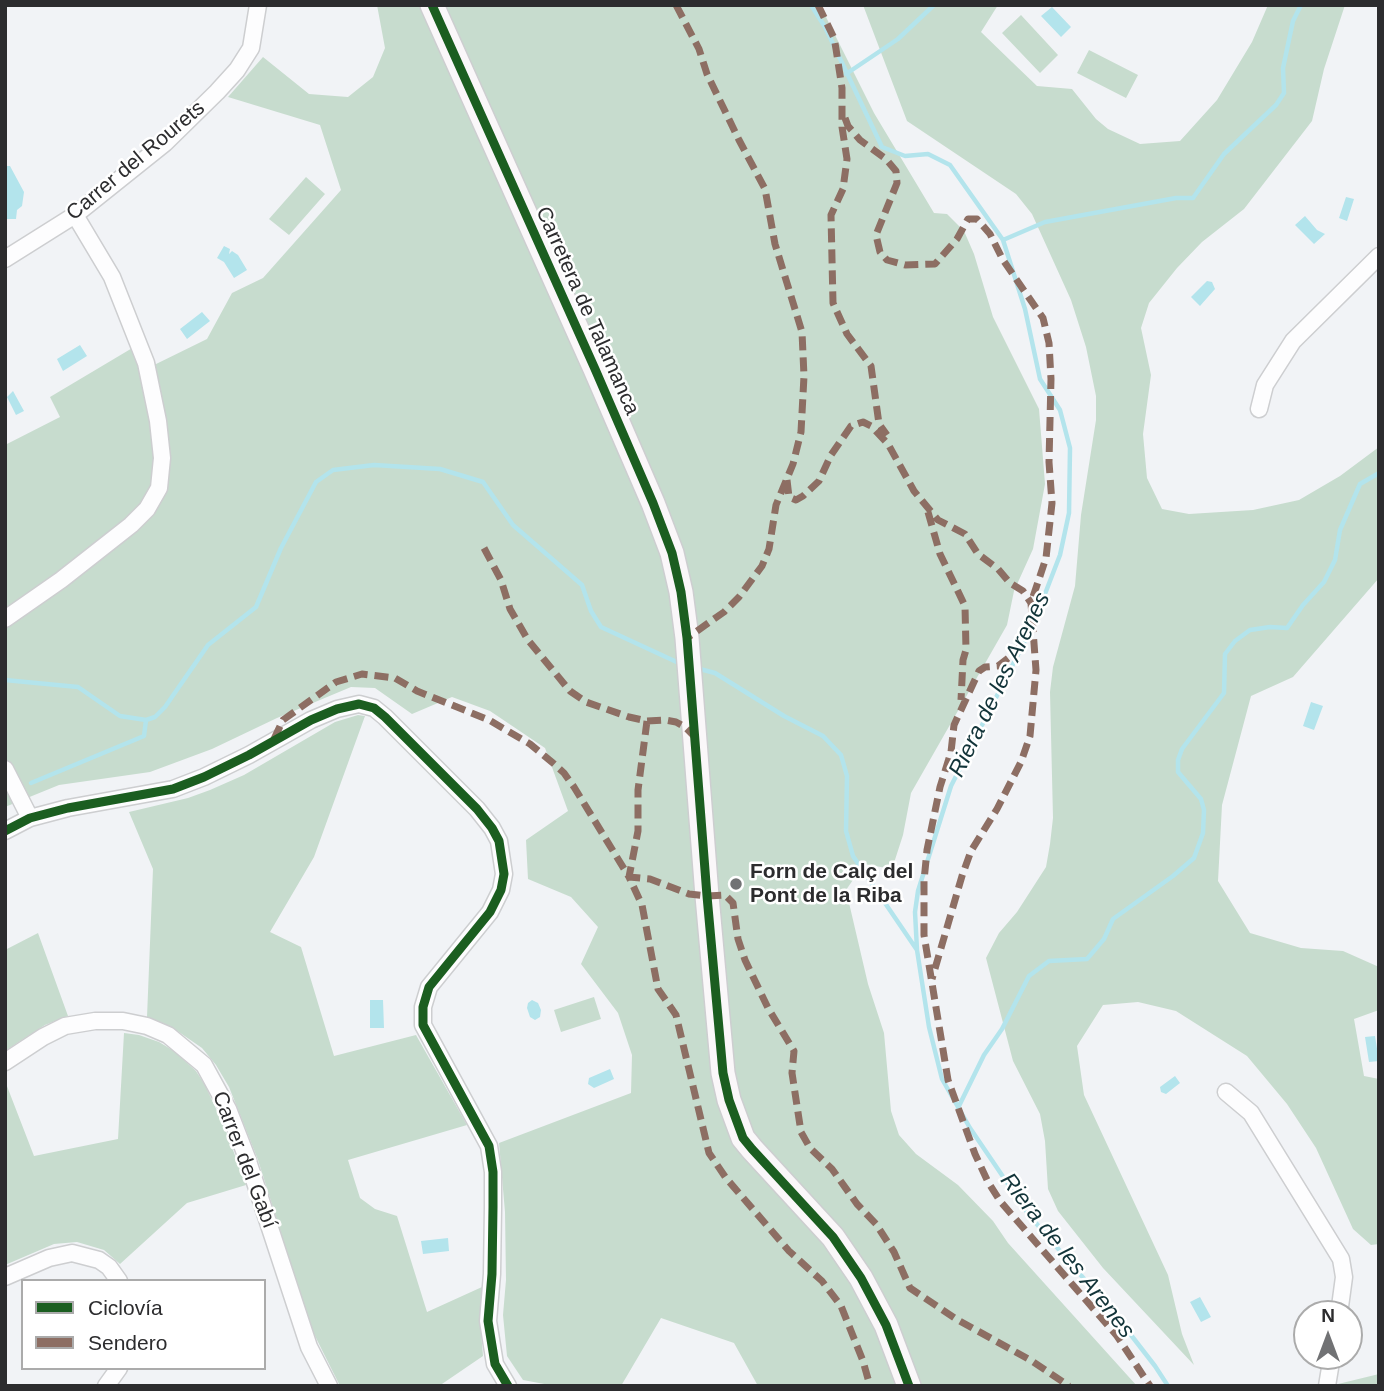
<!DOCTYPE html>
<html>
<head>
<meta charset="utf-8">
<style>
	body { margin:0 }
	#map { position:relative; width:1384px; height:1391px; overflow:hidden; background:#f1f3f6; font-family:Arial,sans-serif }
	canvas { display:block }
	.frame { position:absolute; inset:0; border:7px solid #2c2c2e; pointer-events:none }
	.legend { position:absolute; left:21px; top:1279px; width:245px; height:91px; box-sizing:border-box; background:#fff; border:2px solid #ababab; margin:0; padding:9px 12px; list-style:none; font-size:21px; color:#2c2c2e }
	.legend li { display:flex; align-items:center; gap:14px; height:35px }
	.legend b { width:35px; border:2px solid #ababab }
	.north { position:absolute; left:1293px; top:1300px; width:70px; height:70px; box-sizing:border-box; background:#fff; border:2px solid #ababab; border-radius:50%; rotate:0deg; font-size:19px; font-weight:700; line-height:28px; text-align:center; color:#2c2c2e }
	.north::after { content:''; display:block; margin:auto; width:24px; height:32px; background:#717274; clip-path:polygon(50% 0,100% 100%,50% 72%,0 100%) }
</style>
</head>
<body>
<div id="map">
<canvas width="1384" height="1391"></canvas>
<div class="frame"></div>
<ul class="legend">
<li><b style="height:9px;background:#1b5e20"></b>Ciclovía</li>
<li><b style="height:9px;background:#8d6e63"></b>Sendero</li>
</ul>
<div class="north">N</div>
</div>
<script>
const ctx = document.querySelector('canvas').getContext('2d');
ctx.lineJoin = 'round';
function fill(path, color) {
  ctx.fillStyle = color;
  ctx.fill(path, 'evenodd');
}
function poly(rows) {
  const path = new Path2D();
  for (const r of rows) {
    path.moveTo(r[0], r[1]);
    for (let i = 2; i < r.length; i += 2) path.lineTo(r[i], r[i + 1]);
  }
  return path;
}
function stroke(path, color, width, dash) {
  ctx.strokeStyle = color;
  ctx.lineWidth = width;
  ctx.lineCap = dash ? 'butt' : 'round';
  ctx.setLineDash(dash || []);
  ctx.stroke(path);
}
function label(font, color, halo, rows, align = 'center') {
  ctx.font = font + ' Arial,sans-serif';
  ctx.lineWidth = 5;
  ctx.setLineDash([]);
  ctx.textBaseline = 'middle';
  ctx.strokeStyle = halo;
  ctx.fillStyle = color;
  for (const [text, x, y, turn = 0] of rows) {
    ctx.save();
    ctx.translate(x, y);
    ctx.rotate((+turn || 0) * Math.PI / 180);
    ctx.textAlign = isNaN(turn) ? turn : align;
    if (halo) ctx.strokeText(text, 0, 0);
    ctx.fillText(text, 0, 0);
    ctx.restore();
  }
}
const green = poly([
	[377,5,820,5,874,113,934,213,947,214,964,231,974,254,993,317,1039,409,1045,484,1033,549,1014,591,1007,625,911,793,903,835,892,869,864,864,846,890,868,984,884,1033,891,1111,899,1135,916,1154,958,1185,993,1221,1008,1243,1137,1386,758,1386,734,1343,661,1318,621,1386,555,1386,523,1380,507,1356,503,1315,506,1280,505,1212,499,1143,631,1093,632,1055,618,1013,581,964,598,927,571,897,528,879,526,840,568,811,545,748,490,711,452,697,412,714,375,688,351,687,277,718,212,749,150,772,59,785,5,807,5,445,60,417,50,397,134,347,152,366,207,339,232,293,263,278,341,190,320,125,228,97,263,57,309,94,348,97,373,77,385,48],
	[863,5,998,5,981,32,1012,62,1037,86,1072,89,1096,119,1108,129,1140,144,1180,141,1217,100,1252,42,1268,5,1345,5,1324,69,1312,121,1244,209,1202,242,1177,268,1149,303,1141,328,1151,375,1143,434,1147,478,1162,509,1189,514,1253,510,1299,500,1340,476,1379,447,1379,578,1293,677,1251,696,1222,805,1218,881,1250,933,1301,948,1343,951,1379,967,1379,1010,1354,1019,1364,1076,1379,1079,1379,1244,1371,1245,1353,1229,1316,1148,1287,1104,1247,1056,1176,1011,1138,1002,1103,1005,1077,1046,1084,1095,1168,1275,1182,1334,1194,1365,1103,1268,1058,1211,1048,1189,1045,1141,1040,1114,1013,1061,986,958,999,933,1017,912,1046,867,1050,844,1053,818,1050,692,1053,667,1075,586,1081,515,1096,420,1096,396,1086,347,1071,300,1032,214,1016,194,907,121],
	[1021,15,1058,55,1040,73,1002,33],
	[1089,50,1138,75,1126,98,1077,73],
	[306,177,325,194,289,235,269,219],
	[358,715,365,716,314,857,270,932,301,947,334,1056,416,1035,467,1125,348,1160,360,1198,375,1209,397,1216,427,1312,482,1287,481,1331,483,1356,439,1386,340,1386,314,1334,305,1309,258,1160,229,1087,216,1065,202,1048,173,1028,147,1017,153,869,129,812,188,798,210,790,244,775,335,722],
	[38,933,68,1016,45,1025,5,1051,5,950],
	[594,997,601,1019,561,1032,554,1010],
	[124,1033,139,1035,159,1042,174,1051,196,1071,205,1085,224,1126,246,1185,187,1203,120,1264,104,1250,77,1242,54,1244,5,1265,5,1081,34,1156,118,1139],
	[1379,1374,1379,1386,1338,1386,1338,1384]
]);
const water = poly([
	[1052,7,1071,27,1061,37,1041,16],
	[5,166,10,166,24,192,22,206,17,210,16,219,5,219],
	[1346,197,1354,199,1347,221,1339,218],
	[1305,216,1317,230,1325,234,1314,244,1295,225],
	[224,246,230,249,229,254,232,251,238,255,247,270,234,278,224,262,217,258],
	[1207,281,1212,282,1215,289,1200,306,1191,297],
	[202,312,210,321,187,339,180,329],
	[80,345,87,356,63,371,57,359],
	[13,391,24,411,16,415,7,397],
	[1311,702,1323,706,1314,730,1303,726],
	[370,1000,383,1000,384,1028,370,1028],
	[532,1000,538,1003,541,1010,540,1017,535,1020,530,1017,527,1008,528,1003],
	[1375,1036,1379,1061,1369,1062,1365,1037],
	[610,1069,614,1079,594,1088,588,1084,589,1078],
	[1175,1076,1180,1083,1166,1094,1161,1092,1160,1087],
	[448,1238,449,1251,423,1254,421,1241],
	[1200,1297,1211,1317,1201,1322,1190,1302]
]);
const stream = poly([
	[811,5,825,27,882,147,905,156,928,154,950,165,1003,240,1025,309,1040,379,1060,410,1070,448,1069,513,1060,555,1033,625,951,786,918,891,915,912,917,950,929,1027,942,1079,970,1128,1029,1215,1117,1317,1155,1366,1168,1386],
	[846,74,898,39,934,5],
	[1003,240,1045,222,1176,198,1193,198,1224,154,1276,105,1284,93,1283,68,1293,21,1301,5],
	[696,668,715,673,784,716,823,736,841,755,847,776,846,831,853,856,917,950],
	[5,680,78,687,120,716,146,720,155,717,165,707,208,645,256,607,281,548,316,482,333,470,374,465,440,469,483,482,513,525,582,585,591,611,601,627,681,664],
	[31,783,144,736,146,720],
	[958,1108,984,1055,1002,1029,1029,976,1049,961,1087,959,1104,939,1113,919,1173,876,1194,858,1203,833,1204,810,1201,799,1178,772,1178,760,1182,749,1224,693,1225,654,1235,641,1250,630,1270,627,1287,628,1303,605,1324,582,1335,560,1340,530,1360,484,1379,473]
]);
const street = poly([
	[5,259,75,215,165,143,217,92,237,70,251,48,258,5],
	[1259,409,1265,385,1293,341,1379,256],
	[5,619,61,580,131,525,147,509,159,488,162,458,158,421,146,363,112,277,75,215],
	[5,769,30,818],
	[5,831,30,818,68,808,173,789,204,777,249,755,311,720,337,709,359,704,374,708,385,717,477,809,492,828,499,841,504,874,501,890,490,912,429,987,423,1007,423,1025,489,1146,493,1172,493,1207,492,1274,488,1321,495,1364,508,1386],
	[5,1062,43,1037,65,1026,95,1021,123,1021,147,1026,168,1035,204,1065,228,1109,247,1158,309,1347,329,1386],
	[1226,1092,1251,1113,1341,1259,1344,1277,1339,1314],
	[5,1277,49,1258,72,1253,99,1260,109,1267,119,1281],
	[106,1386,119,1368],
	[1327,1386,1332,1356]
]);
const secondary = poly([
	[432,5,595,369,653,503,672,553,681,592,687,638,707,896,723,1073,729,1100,743,1138,752,1149,833,1237,861,1278,886,1325,909,1386]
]);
const quiet = poly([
	[676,5,699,49,707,74,739,140,765,189,775,244,802,332,804,376,801,432,793,464,776,505,769,549,762,566,739,597,724,612,687,638],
	[818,5,834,38,836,49,842,88,842,127,847,159,843,189,831,215,833,303,847,334,871,366,879,424,887,435],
	[845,118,848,126,860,140,886,159,896,171,897,183,876,235,880,252,887,260,905,265,935,264,957,239,968,219,977,219,990,234,1003,260,1043,318,1049,343,1051,379,1049,462,1052,503,1046,558,1031,603],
	[787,480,789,497,796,500,803,496,819,481,831,455,851,426,863,422,871,426,888,444,914,491,938,520,965,534,978,554,998,569,1010,583,1023,591,1031,603,1036,670,1030,736,1021,762,997,809,971,851,962,876,932,979],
	[928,512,940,554,965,606,966,650,963,660,961,700],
	[484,548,501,580,510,609,528,640,570,691,586,702,629,717,647,721,665,720,676,722,685,727,694,736],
	[1033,625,1016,652,998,666,985,667,979,671,954,725,951,752,940,787,927,850,924,881,924,935,928,959,948,1080,975,1154,988,1182,1000,1201,1117,1336,1150,1386],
	[647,721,638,790,638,831,629,877,642,905,658,989,676,1015,709,1153,726,1178,789,1251,822,1281,841,1306,863,1361,870,1386],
	[274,739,283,720,336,682,362,674,395,678,417,691,489,720,530,744,553,763,564,773,574,787,629,877,650,879,689,894,707,896,725,895,733,903,738,939,745,960,768,1008,794,1051,792,1073,801,1132,810,1148,832,1169,857,1204,876,1224,894,1252,910,1288,956,1319,1032,1361,1069,1386]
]);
const cycleway = poly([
	[432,5,595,369,653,503,672,553,681,592,687,638,707,896,723,1073,729,1100,743,1138,752,1149,833,1237,861,1278,886,1325,909,1386],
	[5,831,30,818,68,808,173,789,204,777,249,755,311,720,337,709,359,704,374,708,385,717,477,809,492,828,499,841,504,874,501,890,490,912,429,987,423,1007,423,1025,489,1146,493,1172,493,1207,492,1274,488,1321,495,1364,508,1386]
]);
const markers = [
	[736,884,7,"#717274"]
];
const streetNames = [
	["Carrer del Rourets",136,161,-40],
	["Carretera de Talamanca",587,311,66],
	["Carrer del Gabí",244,1160,69]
];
const poiNames = [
	["Forn de Calç del",750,872],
	["Pont de la Riba",750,896]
];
const waterNames = [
	["Riera de les Arenes",1000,685,-64],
	["Riera de les Arenes",1067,1256,52]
];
fill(green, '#c7dcce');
fill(water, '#b3e4ec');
stroke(stream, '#b3e4ec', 4.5);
stroke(street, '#cdced0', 19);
stroke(secondary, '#cdced0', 26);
stroke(street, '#fdfdfe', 16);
stroke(secondary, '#faf7f9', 23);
stroke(quiet, '#8d6e63', 7, [14, 7]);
stroke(cycleway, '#1b5e20', 9);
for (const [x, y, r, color] of markers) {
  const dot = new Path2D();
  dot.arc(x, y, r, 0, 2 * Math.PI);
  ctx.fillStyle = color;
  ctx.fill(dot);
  stroke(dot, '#fff', 2.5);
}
label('21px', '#2c2c2e', '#fff', streetNames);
label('bold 21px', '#2c2c2e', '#fff', poiNames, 'left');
label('italic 23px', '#123439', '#fff', waterNames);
</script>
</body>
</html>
